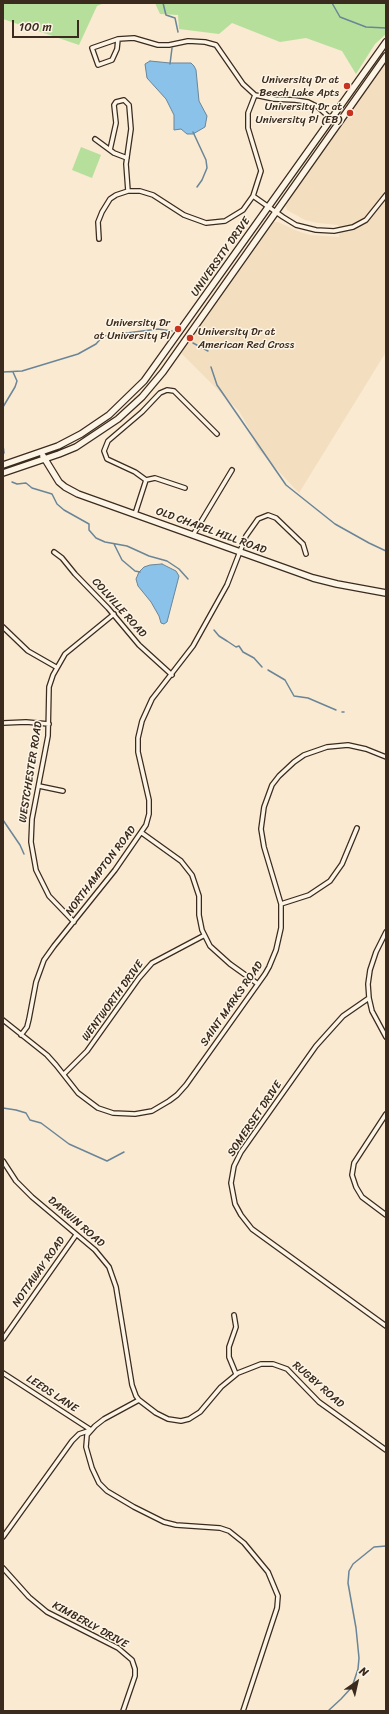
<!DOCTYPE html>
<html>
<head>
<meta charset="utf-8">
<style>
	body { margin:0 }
	#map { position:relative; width:389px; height:1714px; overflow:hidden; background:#f9ead1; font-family:Sriracha,sans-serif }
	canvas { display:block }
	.frame { position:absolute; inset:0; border:4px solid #3b2a1e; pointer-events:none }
	.north { position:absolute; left:337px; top:1662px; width:40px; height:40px; -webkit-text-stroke:3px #fcf5e5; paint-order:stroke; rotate:34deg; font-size:11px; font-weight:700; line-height:16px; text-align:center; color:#3b2a1e }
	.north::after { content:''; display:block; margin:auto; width:14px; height:18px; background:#3b2a1e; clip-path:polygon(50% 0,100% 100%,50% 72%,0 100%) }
	.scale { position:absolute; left:12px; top:20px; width:67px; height:18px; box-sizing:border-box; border:2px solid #3b2a1e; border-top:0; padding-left:5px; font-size:12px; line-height:14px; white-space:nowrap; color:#3b2a1e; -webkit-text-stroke:3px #fcf5e5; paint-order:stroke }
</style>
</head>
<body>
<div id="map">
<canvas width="389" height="1714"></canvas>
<div class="frame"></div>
<div class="north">N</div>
<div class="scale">100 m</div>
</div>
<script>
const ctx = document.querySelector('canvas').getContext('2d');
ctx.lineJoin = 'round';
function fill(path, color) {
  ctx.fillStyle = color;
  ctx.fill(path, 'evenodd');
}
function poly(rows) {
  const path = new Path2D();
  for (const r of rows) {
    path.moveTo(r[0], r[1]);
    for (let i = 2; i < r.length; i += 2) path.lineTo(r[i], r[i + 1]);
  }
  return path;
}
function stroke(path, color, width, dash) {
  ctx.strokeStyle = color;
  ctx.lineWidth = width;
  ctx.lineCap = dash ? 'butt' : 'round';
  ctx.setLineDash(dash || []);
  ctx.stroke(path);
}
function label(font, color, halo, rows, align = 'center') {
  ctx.font = font + ' Sriracha,sans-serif';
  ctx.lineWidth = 3;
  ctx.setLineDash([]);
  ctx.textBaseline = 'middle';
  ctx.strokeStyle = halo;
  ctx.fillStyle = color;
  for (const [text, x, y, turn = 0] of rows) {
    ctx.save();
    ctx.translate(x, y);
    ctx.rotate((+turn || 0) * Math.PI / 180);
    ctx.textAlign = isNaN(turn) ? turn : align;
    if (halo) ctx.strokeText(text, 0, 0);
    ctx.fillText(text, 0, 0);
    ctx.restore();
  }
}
const built = poly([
	[386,62,386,352,299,493,257,448,251,432,239,411,181,353,274,222,278,222,297,231,310,235,339,237,338,225,318,223,305,220,287,210,285,205]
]);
const green = poly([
	[3,3,104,3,97,6,79,45,3,19],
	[155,3,386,3,386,34,375,44,356,74,342,51,306,38,280,42,232,23,219,34,179,29,178,15,160,14],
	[81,147,101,155,92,178,72,170]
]);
const water = poly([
	[150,61,170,63,191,63,194,66,196,70,199,101,207,116,205,127,193,134,187,134,181,129,174,130,174,115,166,99,147,78,145,64,150,61],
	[162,564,176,571,179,576,167,622,164,624,161,623,159,616,151,602,138,586,136,579,139,572,144,567,150,565,162,564]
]);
const stream = poly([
	[163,3,166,15,175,18,178,32],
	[332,3,340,17,366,27,386,28],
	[170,64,172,48],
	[193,132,206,160,207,168,202,180,197,187],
	[193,343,208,351],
	[211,367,217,385,286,485,335,524,369,543,386,551],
	[3,372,22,371,78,354,96,344,103,336,158,329,172,331],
	[3,407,15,387,17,381,13,372],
	[3,445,4,453],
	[12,482,17,484,26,483,32,488,52,494,57,504,64,510,89,524,89,530,96,538,105,542,127,546,149,556,167,561,179,569,188,579],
	[114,544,122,560,135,571,140,572],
	[214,630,219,636,227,641,236,647,239,646,243,652,254,658,262,667],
	[268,670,285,680,294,696,308,698,336,710],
	[342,712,344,712],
	[3,820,20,845,24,854],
	[3,1108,16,1110,26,1113,30,1120,41,1123,69,1144,107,1161,124,1152],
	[328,1711,341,1699,352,1687,358,1669,359,1658,356,1628,348,1583,349,1571,353,1564,374,1547,386,1546]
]);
const street = poly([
	[118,39,117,49,112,60,98,65,92,48,118,39,134,38,158,45,169,45,188,41,205,42,216,45,243,84,255,95,274,99,295,100,308,102,318,107,331,119],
	[95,139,114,153,127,158],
	[110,150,116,123,114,105,116,102,124,100,129,105,131,129,126,164,128,191],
	[253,196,283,217,296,225,316,230,334,231,353,227,366,220,386,195],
	[99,239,98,222,102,212,110,199,116,195,128,191,140,191,153,195,184,215,206,223,225,221,243,210,253,196,261,171,248,128,248,113,255,95],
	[146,480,155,478,185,488],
	[135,514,146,480,135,472,107,459,104,451,108,441,142,412,160,393,167,390,174,391,217,434],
	[193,535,232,470],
	[54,552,62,558,75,574,108,608,139,645,172,675],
	[3,627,28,651,56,667],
	[3,723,26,722,49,724],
	[39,786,63,791],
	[142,833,181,861,192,875,199,896,199,915,202,930,210,946,230,964,258,984],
	[281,904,309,895,330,881,342,864,357,828],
	[74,922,49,896,36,870,31,842,32,819,48,736,49,687,53,675,65,654,114,614],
	[386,932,376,952,370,970,368,984,369,998,372,1011,386,1037],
	[369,998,343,1016,316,1046,241,1152,234,1166,231,1183,235,1204,241,1215,252,1229,386,1326],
	[3,1020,47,1055,56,1065,78,1093,98,1108,113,1113,135,1114,152,1111,169,1101,177,1095,186,1085,265,974,269,967,276,950,281,928,281,904,264,847,261,829,264,807,272,785,279,776,294,762,304,755,327,747,348,745,366,749,386,757],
	[21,1035,27,1027,29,1019,36,982,44,960,54,946,115,870,146,825,149,814,149,800,138,752,138,738,142,721,152,699,193,646,227,585,246,536,258,519,268,515,276,518,303,544,306,554],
	[64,1074,87,1051,139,978,152,963,203,936],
	[386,1114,354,1163,352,1175,356,1187,362,1197,386,1215],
	[3,1161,16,1181,32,1197,95,1250,109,1267,116,1287,132,1385,136,1396,139,1400],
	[234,1315,236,1327,229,1347,229,1357,236,1374],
	[3,1339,76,1235],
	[3,1373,91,1430],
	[3,1537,72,1441,79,1434,91,1430],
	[3,1568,29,1597,47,1612,118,1648,132,1660,135,1669,135,1676,123,1711],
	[243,1711,277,1608,278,1596,268,1572,244,1543,229,1531,220,1528,176,1525,164,1522,134,1507,107,1491,99,1483,92,1468,86,1447,87,1435,95,1426,104,1419,139,1400,156,1413,168,1419,181,1421,189,1419,200,1412,221,1387,238,1373,261,1364,273,1364,287,1369,319,1402,386,1450]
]);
const secondary = poly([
	[43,456,59,482,65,487,78,494,313,578,337,584,386,593],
	[3,465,58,446,81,434,109,415,144,381,386,42],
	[3,473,59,454,76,447,118,419,142,397,163,372,386,56]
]);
const markers = [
	[347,86,4,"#c8321e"],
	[350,113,4,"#c8321e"],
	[178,329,4,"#c8321e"],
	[190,338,4,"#c8321e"]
];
const poiNames = [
	["University Dr at",339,80],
	["Beech Lake Apts",339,93],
	["University Dr at",342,107],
	["University Pl (EB)",342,120],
	["University Dr",170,323],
	["at University Pl",170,336],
	["University Dr at",198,332,"left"],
	["American Red Cross",198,345,"left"]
];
const streetNames = [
	["UNIVERSITY DRIVE",221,257,-55],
	["OLD CHAPEL HILL ROAD",211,531,20],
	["COLVILLE ROAD",119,608,48],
	["WESTCHESTER ROAD",31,772,-81],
	["NORTHAMPTON ROAD",101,871,-53],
	["WENTWORTH DRIVE",113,1001,-54],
	["SAINT MARKS ROAD",232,1004,-55],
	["SOMERSET DRIVE",255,1119,-56],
	["DARWIN ROAD",76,1222,41],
	["NOTTAWAY ROAD",39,1272,-55],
	["RUGBY ROAD",318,1385,41],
	["LEEDS LANE",52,1394,33],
	["KIMBERLY DRIVE",90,1625,29]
];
fill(built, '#f3dec0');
fill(green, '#b6df9c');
fill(water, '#8ac2e9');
stroke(water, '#6a8598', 1);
stroke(stream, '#6a8598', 1.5);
stroke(street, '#3b2a1e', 6);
stroke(secondary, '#3b2a1e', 8);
stroke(street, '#fcf5e5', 3.5);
stroke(secondary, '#fcf5e5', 5.5);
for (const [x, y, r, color] of markers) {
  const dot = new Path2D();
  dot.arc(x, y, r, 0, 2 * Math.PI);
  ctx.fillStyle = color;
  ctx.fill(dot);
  stroke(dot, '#fcf5e5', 1.5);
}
label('11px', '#3b2a1e', '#fcf5e5', poiNames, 'right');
label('11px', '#3b2a1e', '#fcf5e5', streetNames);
</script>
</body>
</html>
